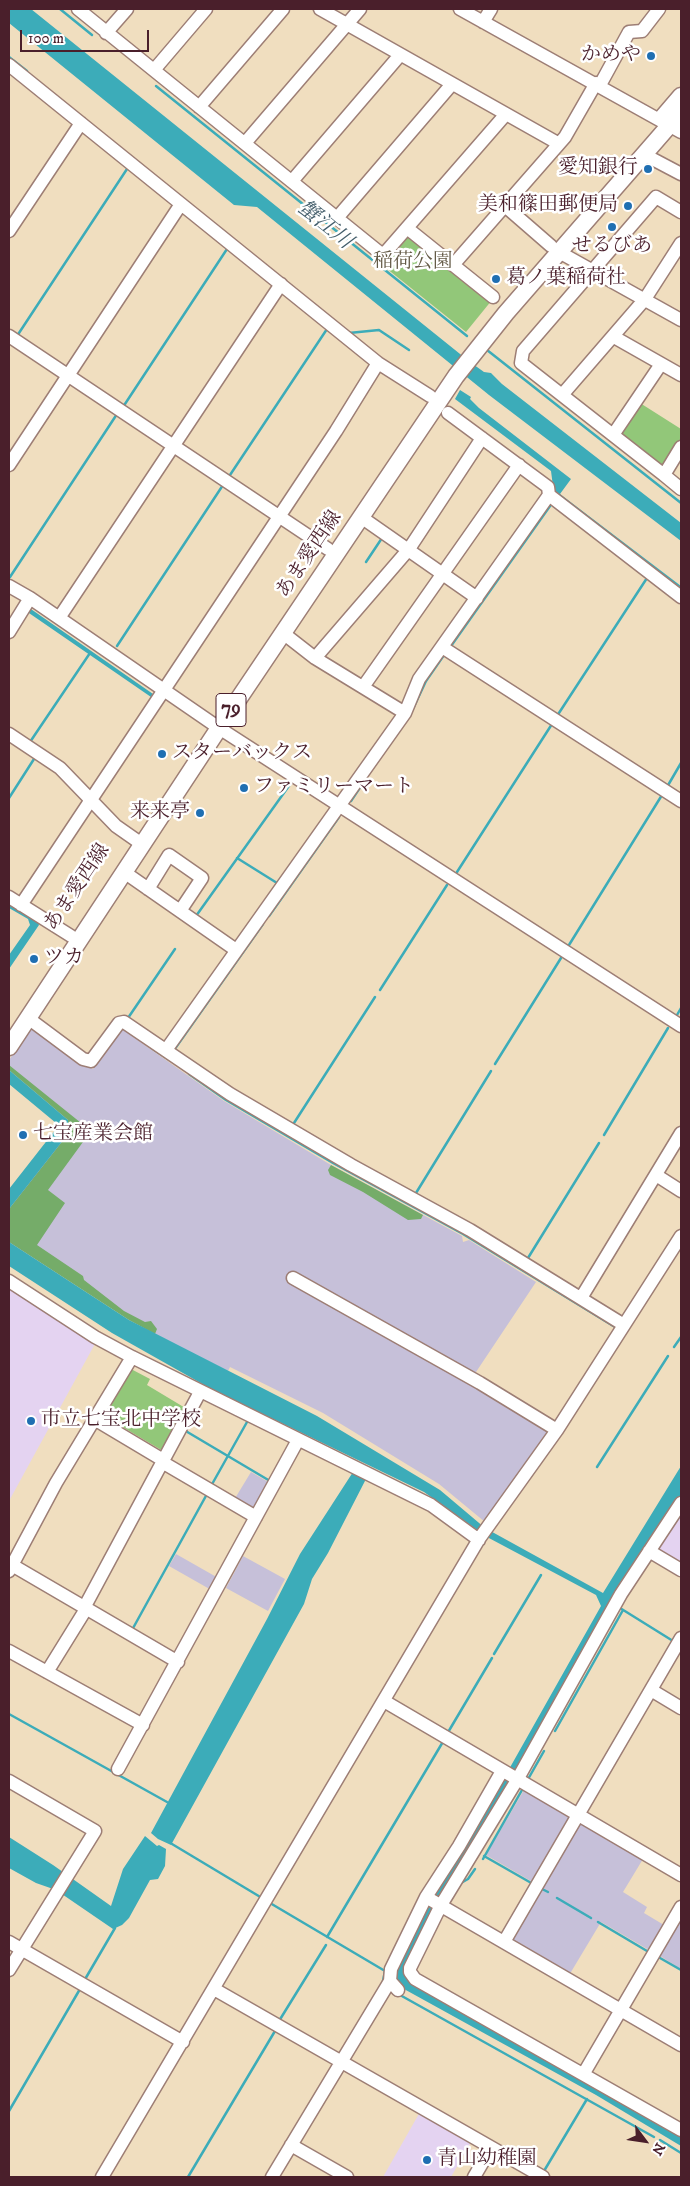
<!DOCTYPE html>
<html>
<head>
<meta charset="utf-8">
<style>
	body { margin:0 }
	#map { position:relative; width:690px; height:2186px; overflow:hidden; background:#f0debf; font-family:"IM FELL DW Pica",serif }
	canvas { display:block }
	.frame { position:absolute; inset:0; border:10px solid #4a1f2b; pointer-events:none }
	.north { position:absolute; left:620px; top:2116px; width:50px; height:50px; -webkit-text-stroke:4px #fff; paint-order:stroke; rotate:121deg; font-size:14px; font-weight:700; line-height:20px; text-align:center; color:#4a1f2b }
	.north::after { content:''; display:block; margin:auto; width:18px; height:22px; background:#4a1f2b; clip-path:polygon(50% 0,100% 100%,50% 72%,0 100%) }
	.scale { position:absolute; left:20px; top:30px; width:129px; height:22px; box-sizing:border-box; border:2px solid #4a1f2b; border-top:0; padding-left:6px; font-size:15px; line-height:18px; white-space:nowrap; color:#4a1f2b; -webkit-text-stroke:4px #fff; paint-order:stroke }
</style>
</head>
<body>
<div id="map">
<canvas width="690" height="2186"></canvas>
<div class="frame"></div>
<div class="north">N</div>
<div class="scale">100 m</div>
</div>
<script>
const ctx = document.querySelector('canvas').getContext('2d');
ctx.lineJoin = 'round';
function fill(path, color) {
  ctx.fillStyle = color;
  ctx.fill(path, 'evenodd');
}
function poly(rows) {
  const path = new Path2D();
  for (const r of rows) {
    path.moveTo(r[0], r[1]);
    for (let i = 2; i < r.length; i += 2) path.lineTo(r[i], r[i + 1]);
  }
  return path;
}
function stroke(path, color, width, dash) {
  ctx.strokeStyle = color;
  ctx.lineWidth = width;
  ctx.lineCap = dash ? 'butt' : 'round';
  ctx.setLineDash(dash || []);
  ctx.stroke(path);
}
function label(font, color, halo, rows, align = 'center') {
  ctx.font = font + ' "IM FELL DW Pica","Noto Serif JP",serif';
  ctx.lineWidth = 5;
  ctx.setLineDash([]);
  ctx.textBaseline = 'middle';
  ctx.strokeStyle = halo;
  ctx.fillStyle = color;
  for (const [text, x, y, turn = 0] of rows) {
    ctx.save();
    ctx.translate(x, y);
    ctx.rotate((+turn || 0) * Math.PI / 180);
    ctx.textAlign = isNaN(turn) ? turn : align;
    if (halo) ctx.strokeText(text, 0, 0);
    ctx.fillText(text, 0, 0);
    ctx.restore();
  }
}
const built = poly([
	[9,1287,96,1342,9,1501],
	[681,1509,681,1566,654,1550],
	[420,2112,471,2142,451,2177,383,2177]
]);
const industrial = poly([
	[33,1024,93,1069,122,1029,224,1101,331,1165,462,1236,463,1242,469,1240,536,1282,474,1375,550,1431,485,1522,439,1484,323,1413,230,1367,228,1371,149,1331,9,1242,9,1209,68,1120,9,1070,9,1060],
	[251,1472,270,1483,255,1511,234,1500],
	[176,1554,220,1579,213,1591,169,1566],
	[243,1556,285,1579,268,1611,226,1588],
	[524,1790,574,1819,536,1884,486,1855],
	[580,1822,643,1859,623,1892,647,1907,644,1913,664,1925,649,1950,601,1922,568,1977,508,1942],
	[681,1920,681,1969,660,1956]
]);
const green = poly([
	[407,235,492,300,466,332,381,264],
	[640,403,681,429,681,440,665,466,660,468,620,436],
	[131,1369,150,1379,147,1385,187,1409,163,1451,104,1416]
]);
const forest = poly([
	[9,1065,91,1131,48,1190,65,1203,37,1245,83,1276,84,1280,124,1311,145,1322,151,1321,157,1329,155,1334,129,1320,9,1242,9,1209,68,1134,68,1120,9,1070],
	[331,1165,423,1215,421,1219,408,1220,363,1192,330,1175,328,1170]
]);
const water = poly([
	[9,9,31,9,470,362,484,372,491,373,502,384,681,523,681,541,489,395,257,207,234,205,9,23],
	[460,390,471,397,470,399,479,408,571,479,560,494,681,586,681,592,554,494,551,471,455,399],
	[28,607,153,694,151,697,26,611],
	[9,901,37,918,39,925,9,969,9,955,30,925,28,919,9,908],
	[9,1070,68,1120,68,1134,9,1209,9,1189,56,1129,56,1123,9,1084],
	[9,1242,129,1320,317,1416,440,1490,485,1528,603,1593,681,1466,681,1496,618,1592,406,1970,681,2135,681,2146,596,2095,404,1989,397,1982,394,1970,426,1903,508,1771,601,1606,596,1595,487,1537,424,1492,213,1390,112,1333,9,1266],
	[353,1472,366,1479,328,1553,312,1579,304,1604,171,1845,158,1839,151,1833,267,1619,300,1554],
	[145,1836,157,1846,159,1845,166,1849,165,1866,158,1879,150,1880,129,1918,122,1925,113,1929,56,1890,36,1883,9,1868,9,1837,53,1865,111,1906,123,1869]
]);
const stream = poly([
	[60,9,92,35],
	[9,57,27,71],
	[156,86,467,336],
	[349,333,379,330,409,350],
	[17,336,127,169],
	[487,350,681,503],
	[123,407,227,249],
	[228,478,327,329],
	[366,562,382,538],
	[10,577,117,414],
	[117,646,223,485],
	[451,646,550,506],
	[410,715,426,681,444,655],
	[557,716,647,578],
	[30,742,90,653],
	[667,787,681,763],
	[9,798,34,759],
	[351,801,363,783],
	[237,858,277,883],
	[457,872,552,724],
	[196,916,291,783],
	[269,916,339,817],
	[569,945,662,795],
	[380,990,447,885],
	[677,1015,681,1008],
	[128,1018,175,949],
	[153,1049,168,1059],
	[174,1050,263,924],
	[495,1064,561,958],
	[189,1074,226,1100,333,1163,463,1234,615,1327],
	[294,1123,375,997],
	[604,1135,668,1028],
	[416,1193,491,1071],
	[528,1258,599,1143],
	[674,1347,681,1337],
	[184,1430,270,1481],
	[597,1467,668,1356],
	[211,1486,247,1422],
	[621,1605,620,1608,673,1641],
	[132,1630,207,1494],
	[494,1654,541,1575],
	[9,1714,167,1802],
	[555,1731,623,1610],
	[447,1734,492,1658],
	[527,1781,544,1751],
	[172,1844,262,1898],
	[484,1856,533,1884],
	[483,1859,522,1790],
	[461,1883,468,1879,475,1869],
	[540,1888,548,1892],
	[557,1898,591,1918],
	[270,1903,385,1971,383,1981],
	[598,1922,647,1951],
	[327,1937,444,1740],
	[660,1958,681,1970],
	[84,1981,115,1928,114,1925],
	[400,1995,654,2137],
	[279,2021,326,1945],
	[9,2111,80,1989],
	[660,2140,681,2153],
	[544,2171,587,2099],
	[188,2177,275,2031]
]);
const minor = poly([
	[78,9,379,252,385,253,506,114],
	[320,9,554,141,557,146],
	[460,9,681,132],
	[483,22,491,9],
	[106,33,127,9],
	[9,65,378,363,430,396],
	[154,70,206,9],
	[600,85,629,32,642,31,659,9],
	[199,107,283,9],
	[245,143,360,9],
	[645,155,681,174],
	[292,181,400,55],
	[505,206,551,246],
	[681,212,656,197,523,351,521,363,664,475,681,447],
	[337,218,452,84],
	[407,228,493,297],
	[9,231,81,123],
	[559,252,681,320],
	[453,265,565,137,596,83],
	[9,336,328,549],
	[614,337,681,375],
	[562,395,645,299,681,243],
	[613,435,661,364],
	[9,465,181,204],
	[664,475,681,489],
	[549,495,681,597],
	[361,517,477,598],
	[9,586,30,598,219,728,681,1026],
	[59,618,281,284],
	[9,632,30,598],
	[283,633,315,658,405,713],
	[442,647,681,801],
	[315,658,409,549,482,438],
	[363,687,519,465],
	[9,734,60,768,116,826,136,840],
	[124,872,236,950],
	[148,889,169,855,202,878,180,911],
	[9,897,71,936],
	[21,905,336,431,378,363],
	[28,1018,83,1059,91,1061,119,1023,124,1022,230,1094,351,1165,470,1230,624,1325],
	[166,1050,405,713,419,679,549,495,548,487,448,413],
	[656,1175,681,1191],
	[293,1278,480,1383,557,1430],
	[9,1281,95,1337,132,1357,431,1505,479,1540],
	[581,1298,681,1133],
	[96,1420,163,1460],
	[162,1462,256,1517],
	[681,1503,621,1594,517,1780,441,1905,410,1968,410,1972,415,1979,681,2130],
	[649,1551,681,1570],
	[12,1565,178,1662],
	[9,1571,56,1483,132,1357],
	[84,1608,200,1392],
	[9,1651,143,1725],
	[47,1672,86,1609],
	[651,1690,681,1708],
	[384,1701,681,1875],
	[118,1769,298,1440],
	[9,1781,95,1831,9,1970],
	[426,1897,681,2045],
	[9,1942,183,2042],
	[504,1942,681,1638],
	[214,1989,543,2177],
	[398,1990,390,1981,391,1969,426,1897,459,1846,502,1771],
	[584,2073,681,1907],
	[291,2145,347,2177],
	[102,2177,479,1539,557,1430,681,1236],
	[272,2177,390,1981],
	[474,2177,491,2148]
]);
const major = poly([
	[663,117,681,96],
	[9,1047,219,728,456,376,506,313,681,112]
]);
const markers = [
	[651,56,5,"#1f6fb2"],
	[648,169,5,"#1f6fb2"],
	[628,206,5,"#1f6fb2"],
	[612,227,5,"#1f6fb2"],
	[496,279,5,"#1f6fb2"],
	[162,754,5,"#1f6fb2"],
	[244,788,5,"#1f6fb2"],
	[200,813,5,"#1f6fb2"],
	[34,959,5,"#1f6fb2"],
	[23,1135,5,"#1f6fb2"],
	[31,1421,5,"#1f6fb2"],
	[427,2160,5,"#1f6fb2"]
];
const shields = [
	[231,710,30]
];
const shieldNames = [
	["79",231,710]
];
const poiNames = [
	["かめや",641,56,"right"],
	["愛知銀行",638,169,"right"],
	["美和篠田郵便局",618,206,"right"],
	["せるびあ",612,247,"center"],
	["葛ノ葉稲荷社",506,279],
	["スターバックス",172,754],
	["ファミリーマート",254,788],
	["来来亭",190,813,"right"],
	["ツカ",44,959],
	["七宝産業会館",33,1135],
	["市立七宝北中学校",41,1421],
	["青山幼稚園",437,2160]
];
const parkNames = [
	["稲荷公園",413,263]
];
const streetNames = [
	["あま愛西線",310,555,-56],
	["あま愛西線",78,888,-56]
];
const waterNames = [
	["蟹江川",324,226,39]
];
fill(built, '#e4d3f1');
fill(industrial, '#c6c0d9');
fill(green, '#92c779');
fill(forest, '#75ac69');
fill(water, '#3cacb9');
stroke(stream, '#3cacb9', 2.5);
stroke(minor, '#9d7e75', 15);
stroke(major, '#9d7e75', 19);
stroke(minor, '#fff', 12);
stroke(major, '#fff', 16);
for (const [x, y, r, color] of markers) {
  const dot = new Path2D();
  dot.arc(x, y, r, 0, 2 * Math.PI);
  ctx.fillStyle = color;
  ctx.fill(dot);
  stroke(dot, '#fff', 2);
}
for (const [x, y, w] of shields) {
  const box = new Path2D();
  box.roundRect(x - w / 2, y - 16.5, w, 33, 4);
  ctx.fillStyle = '#fff';
  ctx.fill(box);
  stroke(box, '#4a1f2b', 1);
}
label('bold 19px', '#4a1f2b', null, shieldNames);
label('20px', '#4a1f2b', '#fff', poiNames, 'left');
label('20px', '#635a46', '#fff', parkNames);
label('20px', '#4a1f2b', '#fff', streetNames);
label('italic 21px', '#445e6b', '#fff', waterNames);
</script>
</body>
</html>
